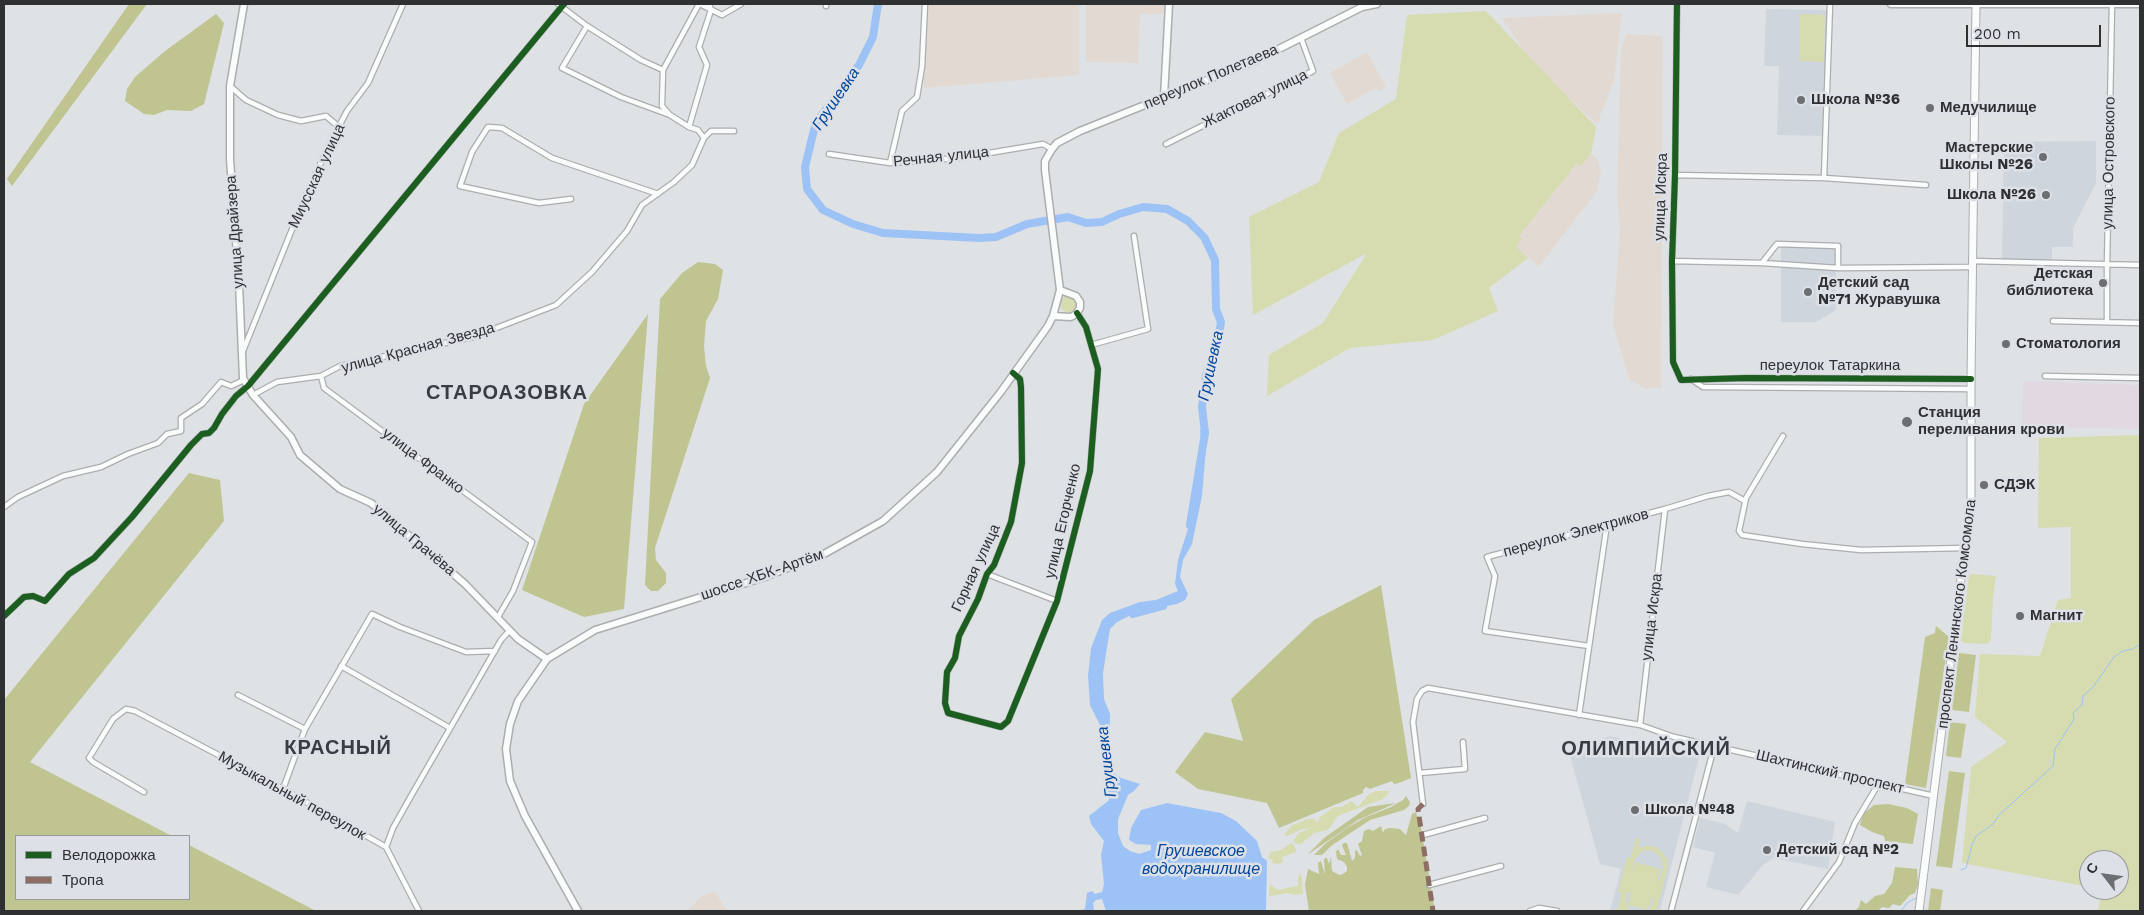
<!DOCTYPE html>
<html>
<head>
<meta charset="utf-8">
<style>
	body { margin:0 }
	#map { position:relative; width:2144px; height:915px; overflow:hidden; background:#dfe2e5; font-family:"Work Sans",sans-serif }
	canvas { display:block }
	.frame { position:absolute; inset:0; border:5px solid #2e3032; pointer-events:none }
	.legend { position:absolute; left:15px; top:835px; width:175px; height:65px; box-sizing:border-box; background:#dde1e7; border:1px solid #979a9f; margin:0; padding:6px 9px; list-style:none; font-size:15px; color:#2e3032 }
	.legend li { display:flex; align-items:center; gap:10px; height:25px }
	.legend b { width:25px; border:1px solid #979a9f }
	.north { position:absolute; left:2079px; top:850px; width:50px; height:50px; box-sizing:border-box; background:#dde1e7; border:1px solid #979a9f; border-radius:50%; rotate:300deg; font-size:14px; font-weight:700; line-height:20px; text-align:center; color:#2e3032 }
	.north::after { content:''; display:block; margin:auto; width:18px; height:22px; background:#6c6e71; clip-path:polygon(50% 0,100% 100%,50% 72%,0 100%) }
	.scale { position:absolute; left:1966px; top:25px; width:135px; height:22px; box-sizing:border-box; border:2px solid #2e3032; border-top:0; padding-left:6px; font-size:15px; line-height:18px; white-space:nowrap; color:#2e3032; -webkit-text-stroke:4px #dde1e7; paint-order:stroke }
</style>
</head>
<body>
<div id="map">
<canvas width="2144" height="915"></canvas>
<div class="frame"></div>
<ul class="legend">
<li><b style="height:6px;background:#1b5e20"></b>Велодорожка</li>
<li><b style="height:6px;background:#8d6e63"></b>Тропа</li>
</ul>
<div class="north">С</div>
<div class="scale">200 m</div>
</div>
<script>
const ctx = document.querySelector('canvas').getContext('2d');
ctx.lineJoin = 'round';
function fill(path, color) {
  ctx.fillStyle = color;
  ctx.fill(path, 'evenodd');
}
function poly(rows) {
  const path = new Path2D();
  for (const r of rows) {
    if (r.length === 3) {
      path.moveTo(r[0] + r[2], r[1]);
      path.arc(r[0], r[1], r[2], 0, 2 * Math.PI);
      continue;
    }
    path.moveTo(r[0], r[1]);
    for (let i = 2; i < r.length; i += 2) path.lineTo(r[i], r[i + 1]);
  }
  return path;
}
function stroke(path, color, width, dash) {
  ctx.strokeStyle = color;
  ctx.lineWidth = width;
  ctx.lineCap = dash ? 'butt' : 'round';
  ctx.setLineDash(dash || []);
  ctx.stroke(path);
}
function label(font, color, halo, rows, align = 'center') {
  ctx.font = font + ' "Work Sans",sans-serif';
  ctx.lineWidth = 5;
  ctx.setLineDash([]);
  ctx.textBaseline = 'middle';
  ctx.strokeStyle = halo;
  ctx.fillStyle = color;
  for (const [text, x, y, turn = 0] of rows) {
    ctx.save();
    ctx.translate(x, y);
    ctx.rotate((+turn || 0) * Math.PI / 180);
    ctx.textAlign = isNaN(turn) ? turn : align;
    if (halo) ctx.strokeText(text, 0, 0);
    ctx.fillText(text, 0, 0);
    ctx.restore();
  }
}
const commercial = poly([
	[2023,381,2140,385,2140,429,2022,427]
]);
const industrial = poly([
	[927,4,1079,4,1079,75,924,88],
	[1086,4,1164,4,1164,14,1140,14,1138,63,1086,62],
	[1622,13,1614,80,1597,124,1533,65,1502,18],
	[1627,34,1663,36,1661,388,1644,388,1629,379,1613,324,1620,230,1617,194,1621,49],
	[1367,52,1386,87,1378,91,1376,88,1347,104,1330,73],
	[1591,154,1598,160,1601,171,1597,191,1539,267,1516,246,1522,239,1519,236,1577,163,1581,166],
	[715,891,727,911,687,911,701,897]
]);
const built = poly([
	[1766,9,1827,10,1824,136,1777,135,1779,66,1764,66],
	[2096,141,2096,183,2073,228,2073,247,2052,247,2052,261,2002,261,2004,142],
	[1781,247,1836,247,1836,310,1816,322,1781,322],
	[1610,736,1699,757,1660,911,1610,911,1621,869,1600,864,1569,752],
	[1747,801,1835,822,1828,869,1774,858,1764,864,1738,895,1706,887,1715,853,1693,847,1700,818,1723,823,1738,833]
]);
const green = poly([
	[1486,11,1596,127,1591,154,1581,166,1577,163,1519,236,1522,239,1516,246,1528,258,1489,288,1498,311,1433,340,1350,348,1267,396,1269,355,1323,323,1367,253,1253,315,1249,217,1319,182,1339,133,1396,99,1407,15],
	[1800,14,1825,15,1824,62,1800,61],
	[1068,304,8],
	[2140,435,2140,911,2098,911,2102,890,2119,890,2119,860,2089,860,2089,887,1962,863,1971,767,2007,742,1975,717,1980,654,2040,656,2058,600,2071,598,2071,527,2038,528,2039,438],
	[1972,574,1996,576,1993,597,1991,639,1988,644,1964,643,1961,640,1969,576],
	[1376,791,1390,791,1383,799,1338,816,1328,830,1314,833,1301,844,1296,844,1293,841,1299,833,1311,828,1302,829,1288,836,1284,835,1291,826,1307,819,1314,819,1317,823,1320,817,1334,807,1342,807,1351,801,1358,807,1369,794],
	[1636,838,1640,839,1638,849,1645,846,1653,846,1661,851,1667,859,1668,867,1656,911,1649,911,1654,899,1651,898,1648,910,1628,905,1631,893,1627,892,1626,901,1630,911,1624,911,1623,908,1622,911,1617,911,1622,893,1618,892,1627,857,1631,858],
	[1647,850,1654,851,1661,858,1663,867,1659,881,1657,880,1660,869,1636,862,1632,874,1635,859,1641,852],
	[1291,843,1295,846,1296,852,1282,857,1283,862,1280,864,1272,863,1273,860,1268,858,1271,852,1281,850],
	[1301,872,1303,894,1293,895,1288,893,1269,896,1270,884,1277,890,1298,886,1298,878]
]);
const forest = poly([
	[129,4,147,4,12,186,7,179],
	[216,14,224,23,204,104,191,111,167,110,154,115,144,114,125,101,127,89,135,77,165,51],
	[698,262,715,264,723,270,718,299,706,321,704,346,706,366,710,378,655,548,656,560,666,573,666,583,658,591,651,591,645,585,660,299,682,273],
	[648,314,624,609,584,617,522,590,584,404],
	[189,473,220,480,224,521,30,762,172,836,16,836,16,899,189,899,189,845,316,911,4,911,4,700],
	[1381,585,1411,778,1399,783,1394,784,1392,781,1370,789,1366,787,1363,790,1363,793,1279,828,1267,803,1198,789,1175,772,1205,732,1243,741,1231,699,1314,620],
	[1936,626,1949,637,1926,788,1905,784,1925,637,1935,633],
	[1959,653,1976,655,1969,712,1952,710],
	[1950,722,1966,724,1961,758,1946,756],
	[1949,771,1965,773,1952,868,1936,866],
	[1406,796,1410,802,1409,806,1404,810,1370,820,1331,846,1322,855,1314,855,1326,843,1347,828,1366,817,1391,807,1403,800],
	[1396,803,1358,820,1307,855,1324,838,1368,807],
	[1888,804,1907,808,1918,814,1913,844,1885,841,1884,836,1872,832,1860,825,1863,814,1874,805],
	[1416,812,1417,816,1419,816,1435,911,1309,911,1305,885,1308,869,1319,874,1318,863,1321,861,1325,875,1324,860,1325,858,1327,858,1329,864,1331,857,1332,871,1339,875,1343,874,1347,871,1347,867,1344,862,1337,859,1336,852,1338,849,1341,855,1346,855,1342,845,1344,843,1347,843,1352,861,1355,858,1355,851,1357,850,1360,856,1362,855,1358,844,1362,841,1364,831,1369,829,1373,831,1381,826,1383,833,1385,829,1390,828,1400,829,1406,835,1412,814],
	[1895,867,1917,869,1918,885,1915,893,1910,895,1900,906,1893,904,1889,908,1882,907,1878,911,1855,911,1859,907,1861,900,1866,904,1875,896,1884,894,1892,883],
	[1931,888,1943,890,1940,911,1928,911]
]);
const water = poly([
	[1200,430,1205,433,1206,448,1202,496,1192,544,1183,560,1180,577,1188,594,1185,600,1177,604,1137,612,1117,622,1110,629,1103,673,1104,699,1110,714,1109,760,1112,772,1121,778,1140,784,1134,791,1128,795,1118,819,1118,833,1123,846,1130,851,1139,854,1151,850,1151,845,1136,844,1129,840,1131,828,1141,810,1167,803,1221,813,1236,821,1257,841,1262,857,1267,861,1266,911,1106,911,1102,899,1096,900,1093,903,1094,911,1078,911,1085,909,1087,893,1092,891,1095,894,1102,892,1104,884,1101,855,1104,841,1091,824,1089,816,1113,797,1107,780,1103,731,1090,705,1088,676,1091,648,1102,620,1110,613,1140,602,1156,600,1178,591,1175,584,1178,560,1192,516,1202,450]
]);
const stream = poly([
	[1961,870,1966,868,1972,845,1976,836,1993,824,1998,816,2053,766,2055,749,2074,719,2073,713,2082,705,2083,696,2093,687,2114,657,2123,651,2133,649,2140,644],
	[1901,911,1907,903,1916,898]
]);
const river = poly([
	[878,4,873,37,859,65,816,123,813,134,805,167,807,189,823,210,853,224,883,233,979,238,996,237,1027,224,1068,217,1086,223,1102,222,1119,214,1143,207,1167,209,1188,221,1204,237,1215,260,1216,309,1221,322,1217,346,1206,375,1202,407,1205,433,1190,525],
	[1133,614,1163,606],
	[1109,774,1107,780,1113,797,1113,800]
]);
const street = poly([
	[558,4,587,26,641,60,663,70],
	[700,4,722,15,741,4],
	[826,4,826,6],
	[1677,4,1675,175,1672,261,1673,362,1681,380,1746,378,1971,379],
	[587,26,562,68,621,97,670,115,689,127,698,130,704,138],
	[230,86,246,100,278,115,301,121,326,116,339,127],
	[669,114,662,106,663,70,699,4],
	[689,127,707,65,699,47,711,10,709,4],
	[1166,144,1313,71,1301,38],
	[829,154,890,163,959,158,1043,144,1052,149],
	[890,163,902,111,917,97,922,67,925,4],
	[1675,175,1824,178,1830,4],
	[1824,178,1926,185],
	[571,199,539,203,460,186,472,152,488,127,502,128,552,158,658,194],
	[1672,261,1762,263,1777,244,1838,246,1838,268,1972,267],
	[1972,261,2140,265],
	[1762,263,1838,268],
	[2053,321,2140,323],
	[2107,322,2107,265,2112,4],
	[1091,345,1148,329,1134,236],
	[243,351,303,202,329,145,347,111,368,83,403,4],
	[1013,373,1020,379,1021,387,1022,463,1011,522,994,565,987,574,978,599,959,636,955,658,947,672,945,703,948,713,1001,727,1008,721,1057,601,1090,471,1098,369,1086,327,1077,313],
	[321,376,324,388,532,542,513,591,498,617],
	[2045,376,2140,378],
	[1691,379,1703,387,1971,389],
	[253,395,277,382,321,376,340,366,473,337,556,305,592,272,627,231,642,205,674,182,692,165,704,138,711,131,734,131],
	[1783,436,1746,498,1739,531,1742,535,1802,544,1861,550,1966,548],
	[4,507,18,497,63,476,101,467,128,454,158,443,167,434,181,431,181,418,202,404,221,382,231,386,244,380],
	[987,574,1057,601],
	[4,616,24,597,33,596,45,601,69,574,94,558,132,517,191,445,202,434,209,433,214,428,222,414,236,396,248,386,564,4],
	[1589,646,1485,631,1495,576,1487,557,1665,509,1708,496,1729,492,1745,501],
	[341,666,450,728],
	[238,695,305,729],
	[1579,715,1607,524],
	[1640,725,1665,509],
	[1420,773,1465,769,1463,742],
	[283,789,305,729,372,614,400,627,466,652,495,651],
	[144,792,93,762,89,758,113,719,126,709,135,711,283,789,386,847,419,911],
	[1423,804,1413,722,1417,699,1422,691,1428,688,1640,725,1674,737,1934,796],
	[1423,835,1485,818],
	[386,847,393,828,411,796,501,640,509,631],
	[1429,885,1501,866],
	[1530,911,1539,908,1557,911],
	[1671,911,1714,747],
	[1803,911,1839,862,1855,823,1879,783]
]);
const secondary = poly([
	[244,4,230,86,230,159,239,283,243,378,253,395,291,437,300,455,340,489,371,503,465,584,518,639,547,659],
	[1891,4,2140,4],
	[1164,97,1169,4],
	[1053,316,1071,317,1076,314,1080,308,1080,302,1076,296,1060,290],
	[578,911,525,816,510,781,506,749,510,724,518,701,547,659,595,630,762,578,824,554,883,521,937,472,1000,393,1048,326,1053,316,1060,290,1045,170,1045,161,1052,149,1057,143,1080,131,1257,60,1362,7,1377,4]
]);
const primary = poly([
	[1919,911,1971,499,1971,379,1976,4]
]);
const quiet = poly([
	[1964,4,1964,5],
	[1423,804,1418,809,1433,911]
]);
const cycleway = poly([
	[1677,4,1675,175,1672,261,1673,362,1681,380,1746,378,1971,379],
	[1013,373,1020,379,1021,387,1022,463,1011,522,994,565,987,574,978,599,959,636,955,658,947,672,945,703,948,713,1001,727,1008,721,1057,601,1090,471,1098,369,1086,327,1077,313],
	[4,616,24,597,33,596,45,601,69,574,94,558,132,517,191,445,202,434,209,433,214,428,222,414,236,396,248,386,564,4]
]);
const markers = [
	[1801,100,5,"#6c6e71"],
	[1930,108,5,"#6c6e71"],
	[2043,157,5,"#6c6e71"],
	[2046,195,5,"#6c6e71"],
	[2103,283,5,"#6c6e71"],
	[1808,292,5,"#6c6e71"],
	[2006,344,5,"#6c6e71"],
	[1907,422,6,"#6c6e71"],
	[1984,485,5,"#6c6e71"],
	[2020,616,5,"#6c6e71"],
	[1635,810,5,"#6c6e71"],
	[1767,850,5,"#6c6e71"]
];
const streetNames = [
	["переулок Полетаева",1211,77,-23],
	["Жактовая улица",1255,99,-26],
	["Речная улица",941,157,-6],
	["улица Островского",2109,163,-89],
	["Миусская улица",317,176,-65],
	["улица Искра",1661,197,-88],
	["улица Драйзера",235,232,-94],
	["улица Красная Звезда",418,348,-15],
	["переулок Татаркина",1830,366],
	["улица Франко",423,461,37],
	["улица Егорченко",1063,521,-77],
	["переулок Электриков",1576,533,-15],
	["улица Грачёва",414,540,40],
	["Горная улица",976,568,-65],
	["шоссе ХБК-Артём",762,575,-19],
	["проспект Ленинского Комсомола",1957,614,-83],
	["улица Искра",1652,617,-83],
	["Шахтинский проспект",1830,772,13],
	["Музыкальный переулок",292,796,29]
];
const poiNames = [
	["Школа №36",1811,100],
	["Медучилище",1940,108],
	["Мастерские",2033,148,"right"],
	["Школы №26",2033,165,"right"],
	["Школа №26",2036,195,"right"],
	["Детская",2093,274,"right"],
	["библиотека",2093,291,"right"],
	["Детский сад",1818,283],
	["№71 Журавушка",1818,300],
	["Стоматология",2016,344],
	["Станция",1918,413],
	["переливания крови",1918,430],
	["СДЭК",1994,485],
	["Магнит",2030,616],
	["Школа №48",1645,810],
	["Детский сад №2",1777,850]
];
const waterNames = [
	["Грушевка",836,99,-56],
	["Грушевка",1211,366,-78],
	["Грушевка",1107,762,-97],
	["Грушевское",1201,851],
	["водохранилище",1201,869]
];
const districtNames = [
	["СТАРОАЗОВКА",507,393],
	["КРАСНЫЙ",338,748],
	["ОЛИМПИЙСКИЙ",1646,749]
];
fill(commercial, '#e2d8e2');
fill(industrial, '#e2dad2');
fill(built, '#cfd5dd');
fill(green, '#d6dcaf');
fill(forest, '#bfc491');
fill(water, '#9dc2f6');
stroke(stream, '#9dc2f6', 1);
stroke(river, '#9dc2f6', 8);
stroke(street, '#abadaf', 7);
stroke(secondary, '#abadaf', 9);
stroke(primary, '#abadaf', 9);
stroke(street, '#fafbfb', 4.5);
stroke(secondary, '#fafbfb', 6);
stroke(primary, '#fafbfb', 7);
stroke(quiet, '#8d6e63', 5, [10, 5]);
stroke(cycleway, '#1b5e20', 6);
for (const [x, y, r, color] of markers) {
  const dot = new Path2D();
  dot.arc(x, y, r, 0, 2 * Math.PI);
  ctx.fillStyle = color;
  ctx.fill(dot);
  stroke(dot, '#dde1e7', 2);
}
label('15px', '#2e3032', '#dde1e7', streetNames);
label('bold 15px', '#2e3032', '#dde1e7', poiNames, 'left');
label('italic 16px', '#03479c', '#dde1e7', waterNames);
ctx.letterSpacing = '1px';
label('bold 20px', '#393d41', '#dde1e7', districtNames);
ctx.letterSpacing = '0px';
</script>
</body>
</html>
